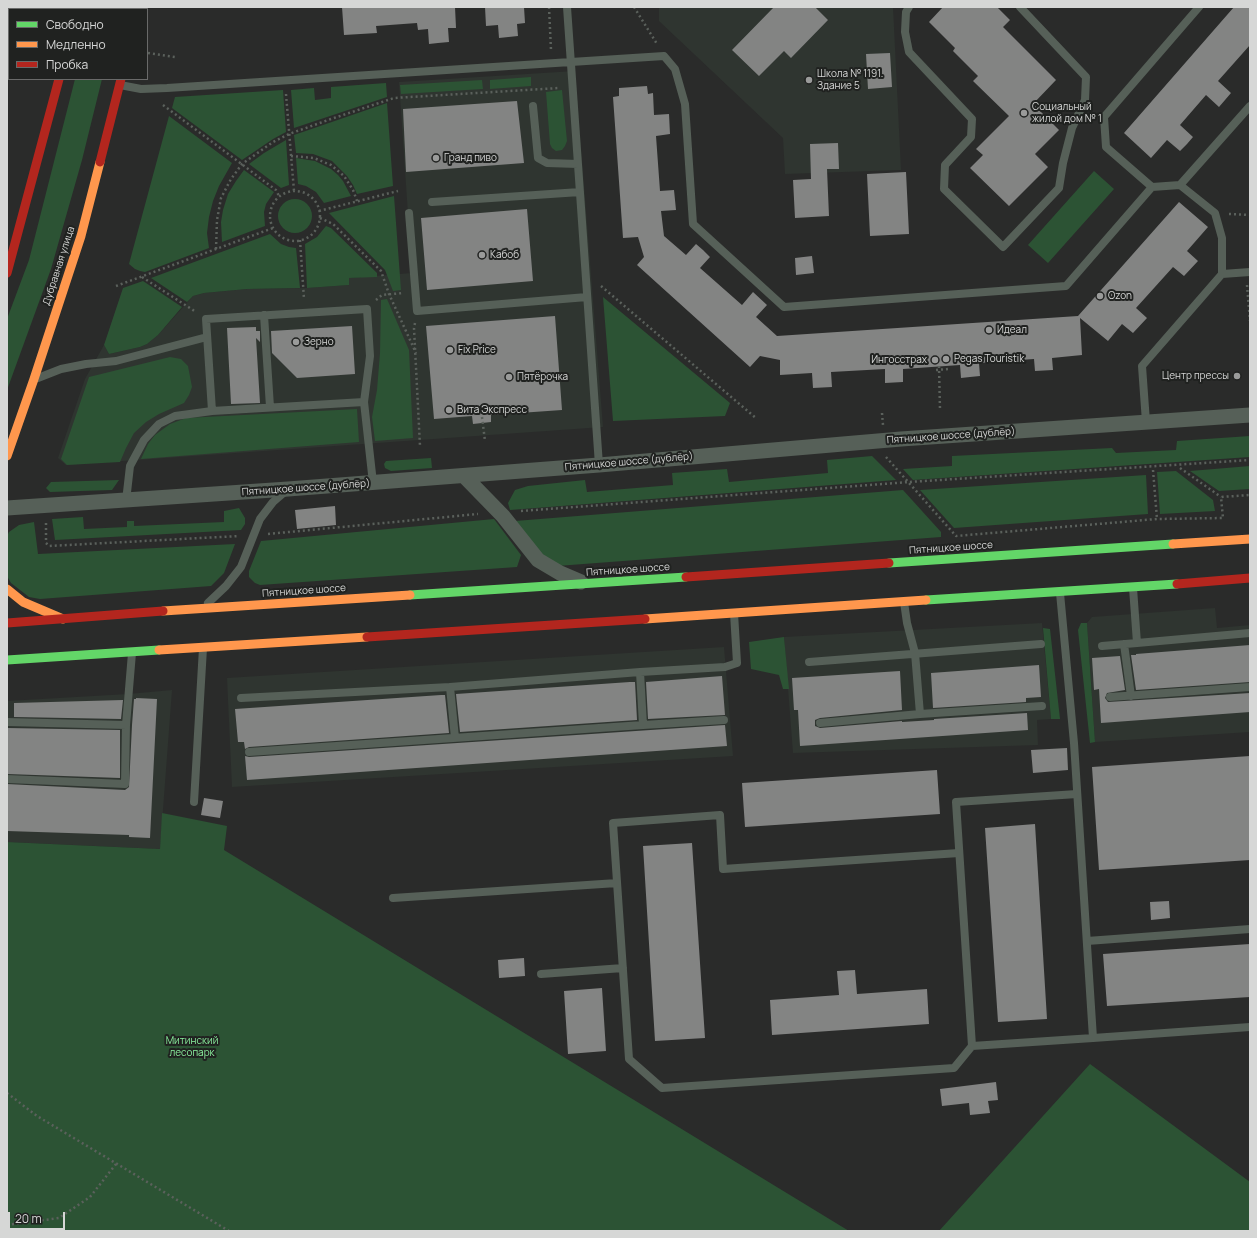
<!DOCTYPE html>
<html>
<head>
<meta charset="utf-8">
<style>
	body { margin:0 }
	#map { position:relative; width:1257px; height:1238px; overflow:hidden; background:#2a2b2a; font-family:Manrope,sans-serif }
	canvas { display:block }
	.frame { position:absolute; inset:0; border:8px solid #d6d7d6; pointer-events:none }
	.legend { position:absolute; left:8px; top:8px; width:140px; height:72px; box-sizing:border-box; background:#202220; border:1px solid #696a69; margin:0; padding:5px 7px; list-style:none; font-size:12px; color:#d6d7d6 }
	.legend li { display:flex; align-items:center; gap:8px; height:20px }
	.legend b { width:20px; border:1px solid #696a69 }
	.scale { position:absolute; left:8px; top:1212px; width:57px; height:18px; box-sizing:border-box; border:2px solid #d6d7d6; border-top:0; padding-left:5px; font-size:12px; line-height:14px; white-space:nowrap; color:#d6d7d6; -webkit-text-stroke:3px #202220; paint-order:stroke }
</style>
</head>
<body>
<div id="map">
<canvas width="1257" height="1238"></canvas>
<div class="frame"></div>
<ul class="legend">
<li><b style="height:5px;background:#63d668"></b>Свободно</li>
<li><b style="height:5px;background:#ff974d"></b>Медленно</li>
<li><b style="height:5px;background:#b3261e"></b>Пробка</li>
</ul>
<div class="scale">20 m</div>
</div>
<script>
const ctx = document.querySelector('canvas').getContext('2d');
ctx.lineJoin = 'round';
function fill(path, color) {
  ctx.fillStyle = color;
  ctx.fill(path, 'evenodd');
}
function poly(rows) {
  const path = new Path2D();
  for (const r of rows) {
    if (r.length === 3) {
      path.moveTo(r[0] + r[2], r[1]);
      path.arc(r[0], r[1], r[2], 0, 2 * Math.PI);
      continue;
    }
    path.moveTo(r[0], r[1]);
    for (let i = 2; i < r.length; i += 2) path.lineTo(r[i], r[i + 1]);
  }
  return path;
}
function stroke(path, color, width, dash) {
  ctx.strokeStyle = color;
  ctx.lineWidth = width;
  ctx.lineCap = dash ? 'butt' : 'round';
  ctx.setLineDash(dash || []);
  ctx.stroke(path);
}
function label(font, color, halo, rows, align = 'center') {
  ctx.font = font + ' Manrope,sans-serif';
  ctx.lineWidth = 4;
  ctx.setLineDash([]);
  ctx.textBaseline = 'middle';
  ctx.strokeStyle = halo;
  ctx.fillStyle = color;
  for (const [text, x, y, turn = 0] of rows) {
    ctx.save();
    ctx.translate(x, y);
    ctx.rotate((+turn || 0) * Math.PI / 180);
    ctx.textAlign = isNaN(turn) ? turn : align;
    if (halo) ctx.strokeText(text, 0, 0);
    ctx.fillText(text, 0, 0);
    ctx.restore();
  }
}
const built = poly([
	[659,7,893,7,901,170,785,174,783,138,659,21],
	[575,71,603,427,66,465,58,458,85,379,104,345,109,354,140,347,147,344,158,335,193,296,204,293,247,289,307,288,349,285,349,278,412,273,399,82],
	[1215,608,1217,628,1250,625,1250,732,1095,742,1087,623,1092,617],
	[1042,623,1051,719,1037,720,1038,745,793,753,784,637],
	[724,647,733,756,232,787,227,678],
	[172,690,160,849,7,842,7,701,128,694]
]);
const green = poly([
	[531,77,531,86,490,89,490,80],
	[75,79,102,79,82,160,51,269,7,390,7,319,29,260],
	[482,80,483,89,401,94,400,85],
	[386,83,387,97,294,128,291,90,314,88,315,100,331,98,331,87],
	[283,90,286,132,273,139,242,160,172,108,175,97],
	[562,90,567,141,565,146,562,150,556,151,552,148,550,144,546,92],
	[387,103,393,186,357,194,353,185,347,176,332,161,313,154,296,153,294,135],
	[169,116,232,163,219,186,213,201,209,217,207,233,209,248,145,272,140,271,135,269,129,264],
	[286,140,289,185,281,188,249,164,264,153],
	[296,158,315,161,331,169,338,175,343,181,351,196,324,203,316,192,306,186,298,184],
	[244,170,274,192,266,204,264,212,265,226,222,242,221,222,223,210,228,194,236,181],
	[1094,171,1114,189,1048,263,1028,245],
	[394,196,401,290,393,291,385,270,329,213],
	[295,216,17],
	[326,226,331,228,377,273,377,277,349,278,349,285,307,288,305,244,317,237],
	[270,234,281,244,289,247,296,248,300,288,247,289,204,293,193,296,187,302,151,278],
	[143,281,182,307,158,335,147,344,140,347,109,354,104,345,123,288],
	[603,297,730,403,725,416,613,421],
	[387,299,409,350,413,438,375,441,372,417,377,390,380,353,381,300],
	[170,357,181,359,188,366,192,387,189,395,184,403,159,414,146,422,134,433,126,448,120,462,67,465,61,459,89,377],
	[357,409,359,442,141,459,148,444,155,435,170,424,186,418],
	[1250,436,1250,457,913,480,903,469,952,466,952,456,1112,448,1116,453,1176,450,1177,441],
	[872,456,896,480,510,510,508,503,515,490,528,486,585,480,587,492,673,485,672,473,727,469,729,482,828,473,827,460],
	[431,458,432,468,391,471,385,468,384,464,386,461],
	[1250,466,1250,489,1219,491,1190,471],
	[1176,471,1213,500,1215,511,1160,514,1157,472],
	[1146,475,1148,514,954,528,920,490],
	[119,480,112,490,50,492,46,488,51,482],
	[903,490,941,532,941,537,557,566,542,557,515,521],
	[239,508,245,518,245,524,241,530,55,540,52,519,83,517,84,529,127,527,127,521,134,521,134,526,224,522,224,511],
	[494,519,521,555,517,567,260,585,255,583,249,577,249,571,261,541],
	[34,522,38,554,235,544,224,573,211,586,40,599,29,597,11,583,7,576,7,536,9,532,19,525],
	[1081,623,1087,623,1095,742,1090,743,1078,630],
	[1043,628,1050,629,1060,719,1051,719],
	[784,637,789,689,783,689,779,675,751,669,749,642],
	[162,813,227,826,224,850,849,1231,7,1231,7,842,160,849],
	[1090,1064,1250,1182,1250,1231,939,1231]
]);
const building = poly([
	[342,7,455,7,456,28,448,28,449,42,438,43,429,44,428,29,418,30,417,23,376,26,377,33,344,35],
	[485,7,524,7,525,23,517,24,518,36,499,38,498,25,486,26],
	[774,7,815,7,828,20,791,58,784,51,759,76,732,50],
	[943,7,997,7,1010,20,1003,27,1056,80,1033,104,1059,130,1035,154,1048,167,1009,206,970,168,983,155,976,149,1009,116,973,81,978,76,953,51,955,48,929,22],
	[1234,7,1250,7,1250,45,1218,81,1231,93,1219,107,1206,95,1180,125,1193,137,1187,144,1180,151,1167,140,1151,158,1124,133],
	[890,53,892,87,868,89,866,54],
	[647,86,648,94,653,93,654,115,669,114,670,134,656,136,660,191,674,190,676,210,661,211,664,236,686,255,696,244,703,250,710,257,700,268,742,305,753,292,767,305,756,317,777,336,1078,316,1179,202,1208,227,1187,251,1198,261,1184,276,1173,267,1136,308,1147,318,1133,333,1122,324,1108,341,1080,318,1082,355,1052,358,1053,370,1035,371,1034,359,979,363,980,376,970,377,961,378,960,365,903,369,903,382,885,383,885,369,831,372,832,387,813,388,812,373,780,375,780,360,760,356,750,367,637,265,644,257,638,237,623,238,613,97,619,96,619,88],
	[517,101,524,163,406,172,403,109],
	[838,143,839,169,827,169,829,216,795,218,793,180,811,179,810,144],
	[906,172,909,234,870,236,867,174],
	[527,209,533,281,427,290,421,218],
	[812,256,814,273,796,275,795,258],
	[555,316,562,410,491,415,491,422,473,424,472,416,434,419,426,326],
	[352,326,355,374,297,378,272,353,271,331],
	[256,327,256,331,260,331,260,342,256,338,260,403,231,404,227,328],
	[335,506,336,525,297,529,295,510],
	[1250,645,1250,682,1136,690,1131,655,1136,655,1136,654],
	[1120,656,1125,690,1107,693,1105,698,1108,702,1250,693,1250,712,1101,723,1099,689,1094,690,1092,658],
	[1039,665,1041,697,1026,698,1026,702,933,708,931,673],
	[900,671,902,710,820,718,815,720,815,726,820,728,902,721,902,722,934,720,934,719,1027,713,1028,730,800,746,798,710,794,710,792,678],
	[722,676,725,715,648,719,646,682],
	[630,682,635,682,637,720,460,732,456,694],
	[441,695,445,695,449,733,249,747,245,749,244,742,238,742,235,709],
	[136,698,157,699,150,838,129,837,129,835,7,831,7,784,125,790,129,787,132,725,134,699,136,699],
	[123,700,121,719,14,717,14,703],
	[725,725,727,746,247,780,245,756,249,757],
	[7,728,120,730,120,778,7,774],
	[1067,748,1068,770,1033,773,1031,750],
	[1250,756,1250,860,1099,870,1092,767],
	[937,770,940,814,745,827,742,783],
	[204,798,223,801,220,818,201,815],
	[1035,824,1047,1019,998,1022,985,828],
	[692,843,705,1038,655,1041,643,846],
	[1169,901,1170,918,1151,920,1150,902],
	[1250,944,1250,997,1107,1006,1103,954],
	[524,958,525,976,499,978,498,960],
	[855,970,857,994,927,989,929,1024,772,1035,770,1000,839,995,837,971],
	[602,988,606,1051,568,1054,564,991],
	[996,1082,998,1100,988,1101,990,1113,970,1115,969,1103,942,1106,940,1089]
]);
const path = poly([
	[549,7,551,50],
	[634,7,657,44],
	[23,9,23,7],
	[148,53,175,57],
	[7,78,9,69],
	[286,94,294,191],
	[163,105,276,190,279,196],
	[291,156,314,158,331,165,344,176,353,190,357,201],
	[295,216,25],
	[319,211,398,191],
	[1229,214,1250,215],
	[320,218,333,224,381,271,389,294,416,353],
	[300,240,304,299],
	[216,249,217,220,221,198,231,179,242,164,273,142,289,134,331,119,394,98,559,88],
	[142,277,196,312],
	[1247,285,1250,321],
	[116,286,273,228],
	[601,286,757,419],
	[376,300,382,295,403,293],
	[415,323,414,328,420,446],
	[939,366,940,410],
	[936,370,949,369],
	[882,413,883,425],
	[482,417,485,441],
	[886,457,956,536,1157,519,1223,518,1221,497,1250,495],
	[1180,468,1221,497],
	[1153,470,1157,519],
	[521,511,909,482,1250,460],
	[46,523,46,543,49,546,239,536],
	[268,534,478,514],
	[7,1093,37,1116,229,1231],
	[7,1225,59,1218,90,1197,116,1164]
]);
const lane = poly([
	[567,7,599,465],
	[909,7,906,12,905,32,909,52,972,119,971,137,945,165,944,189,1003,247,1059,188,1063,163,1072,128,1085,100,1086,77,1020,7],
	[1199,7,1104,117,1106,147,1152,187,1180,185,1250,106],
	[120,85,141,89,167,88,664,56,675,69,685,104,693,224,784,307,1066,286,1152,187],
	[533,106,538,158,547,163,578,164],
	[432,202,580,192],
	[409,213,417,311,587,297],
	[1222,274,1250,272],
	[264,315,270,407],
	[38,378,61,369,86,364,116,361,207,337],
	[212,411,206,319,367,309,370,356,364,402,373,483],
	[1146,422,1142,366,1222,274,1222,238,1215,213,1180,185],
	[126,501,130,466,144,440,159,424,175,416,212,411,364,402],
	[1133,588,1137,643,1250,633],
	[1060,593,1074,743,1093,1038,1250,1027],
	[904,602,907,623,915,653,920,714,1042,706],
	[208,603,226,586,241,567,260,519,273,502,287,490],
	[1124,644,1131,696],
	[1102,646,1137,643],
	[809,662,1041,644],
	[450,687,455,738],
	[1110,697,1250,687],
	[241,698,450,687,640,672,725,667,737,663,734,613],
	[7,722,126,725],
	[820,723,920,714],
	[643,725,724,720],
	[249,752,643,725,640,672],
	[7,779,125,784,126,725,132,653],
	[1077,794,956,802,972,1046,1093,1038],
	[194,802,203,648],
	[959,853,723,869,720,815,613,823,629,1059,662,1088,954,1068,972,1046],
	[393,898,617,883],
	[1087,941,1250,929],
	[541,974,623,968]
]);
const street = poly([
	[464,476,503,516,538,560,560,573,581,582],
	[7,508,288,489,599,465,901,439,1250,415]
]);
const fast = poly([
	[889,563,1173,544],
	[410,595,686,577],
	[926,600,1177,584],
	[7,660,159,650]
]);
const slow = poly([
	[134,7,134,9],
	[7,456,34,379,81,236,100,162],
	[1173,544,1250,539],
	[7,589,23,602,63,619],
	[163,611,410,595],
	[645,619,926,600],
	[159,650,367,637]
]);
const jam = poly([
	[76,9,77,7],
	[100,162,121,79],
	[7,273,59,79],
	[686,577,889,563],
	[1177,584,1250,578],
	[7,623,163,611],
	[367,637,645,619]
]);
const markers = [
	[809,80,4,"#9a9b9a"],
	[1024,113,4,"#9a9b9a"],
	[436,158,4,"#9a9b9a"],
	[482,255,4,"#9a9b9a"],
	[1100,296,4,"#9a9b9a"],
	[989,330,4,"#9a9b9a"],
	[296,342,4,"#9a9b9a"],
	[450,350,4,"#9a9b9a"],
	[946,359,4,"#9a9b9a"],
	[935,360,4,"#9a9b9a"],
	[1237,376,4,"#9a9b9a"],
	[509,377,4,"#9a9b9a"],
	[449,410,4,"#9a9b9a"]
];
const poiNames = [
	["Школа № 1191.",817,74],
	["Здание 5",817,86],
	["Социальный",1032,107],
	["жилой дом № 1",1032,119],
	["Гранд пиво",444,158],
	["Кабоб",490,255],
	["Ozon",1108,296],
	["Идеал",997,330],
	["Зерно",304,342],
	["Fix Price",458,350],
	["Pegas Touristik",954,359],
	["Ингосстрах",927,360,"right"],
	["Центр прессы",1229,376,"right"],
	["Пятёрочка",517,377],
	["Вита Экспресс",457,410]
];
const streetNames = [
	["Дубравная улица",59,266,-72],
	["Пятницкое шоссе (дублёр)",951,436,-4],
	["Пятницкое шоссе (дублёр)",629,462,-5],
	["Пятницкое шоссе (дублёр)",306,488,-4],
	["Пятницкое шоссе",951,548,-4],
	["Пятницкое шоссе",628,570,-4],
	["Пятницкое шоссе",304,591,-4]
];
const parkNames = [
	["Митинский",192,1041],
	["лесопарк",192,1053]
];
fill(built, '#2f3530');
fill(green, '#2c5334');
fill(building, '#838483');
stroke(path, '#5b615c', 2.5, [2, 3]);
stroke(lane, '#566058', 8);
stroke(street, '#566058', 15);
stroke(fast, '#63d668', 9);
stroke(slow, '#ff974d', 9);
stroke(jam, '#b3261e', 9);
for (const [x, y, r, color] of markers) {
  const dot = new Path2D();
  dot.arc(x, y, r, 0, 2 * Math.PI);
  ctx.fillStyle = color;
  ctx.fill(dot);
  stroke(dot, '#202220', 1.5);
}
label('10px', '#d6d7d6', '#202220', poiNames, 'left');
label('10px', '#d6d7d6', '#202220', streetNames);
label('10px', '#8bf19f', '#202220', parkNames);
</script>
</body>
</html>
